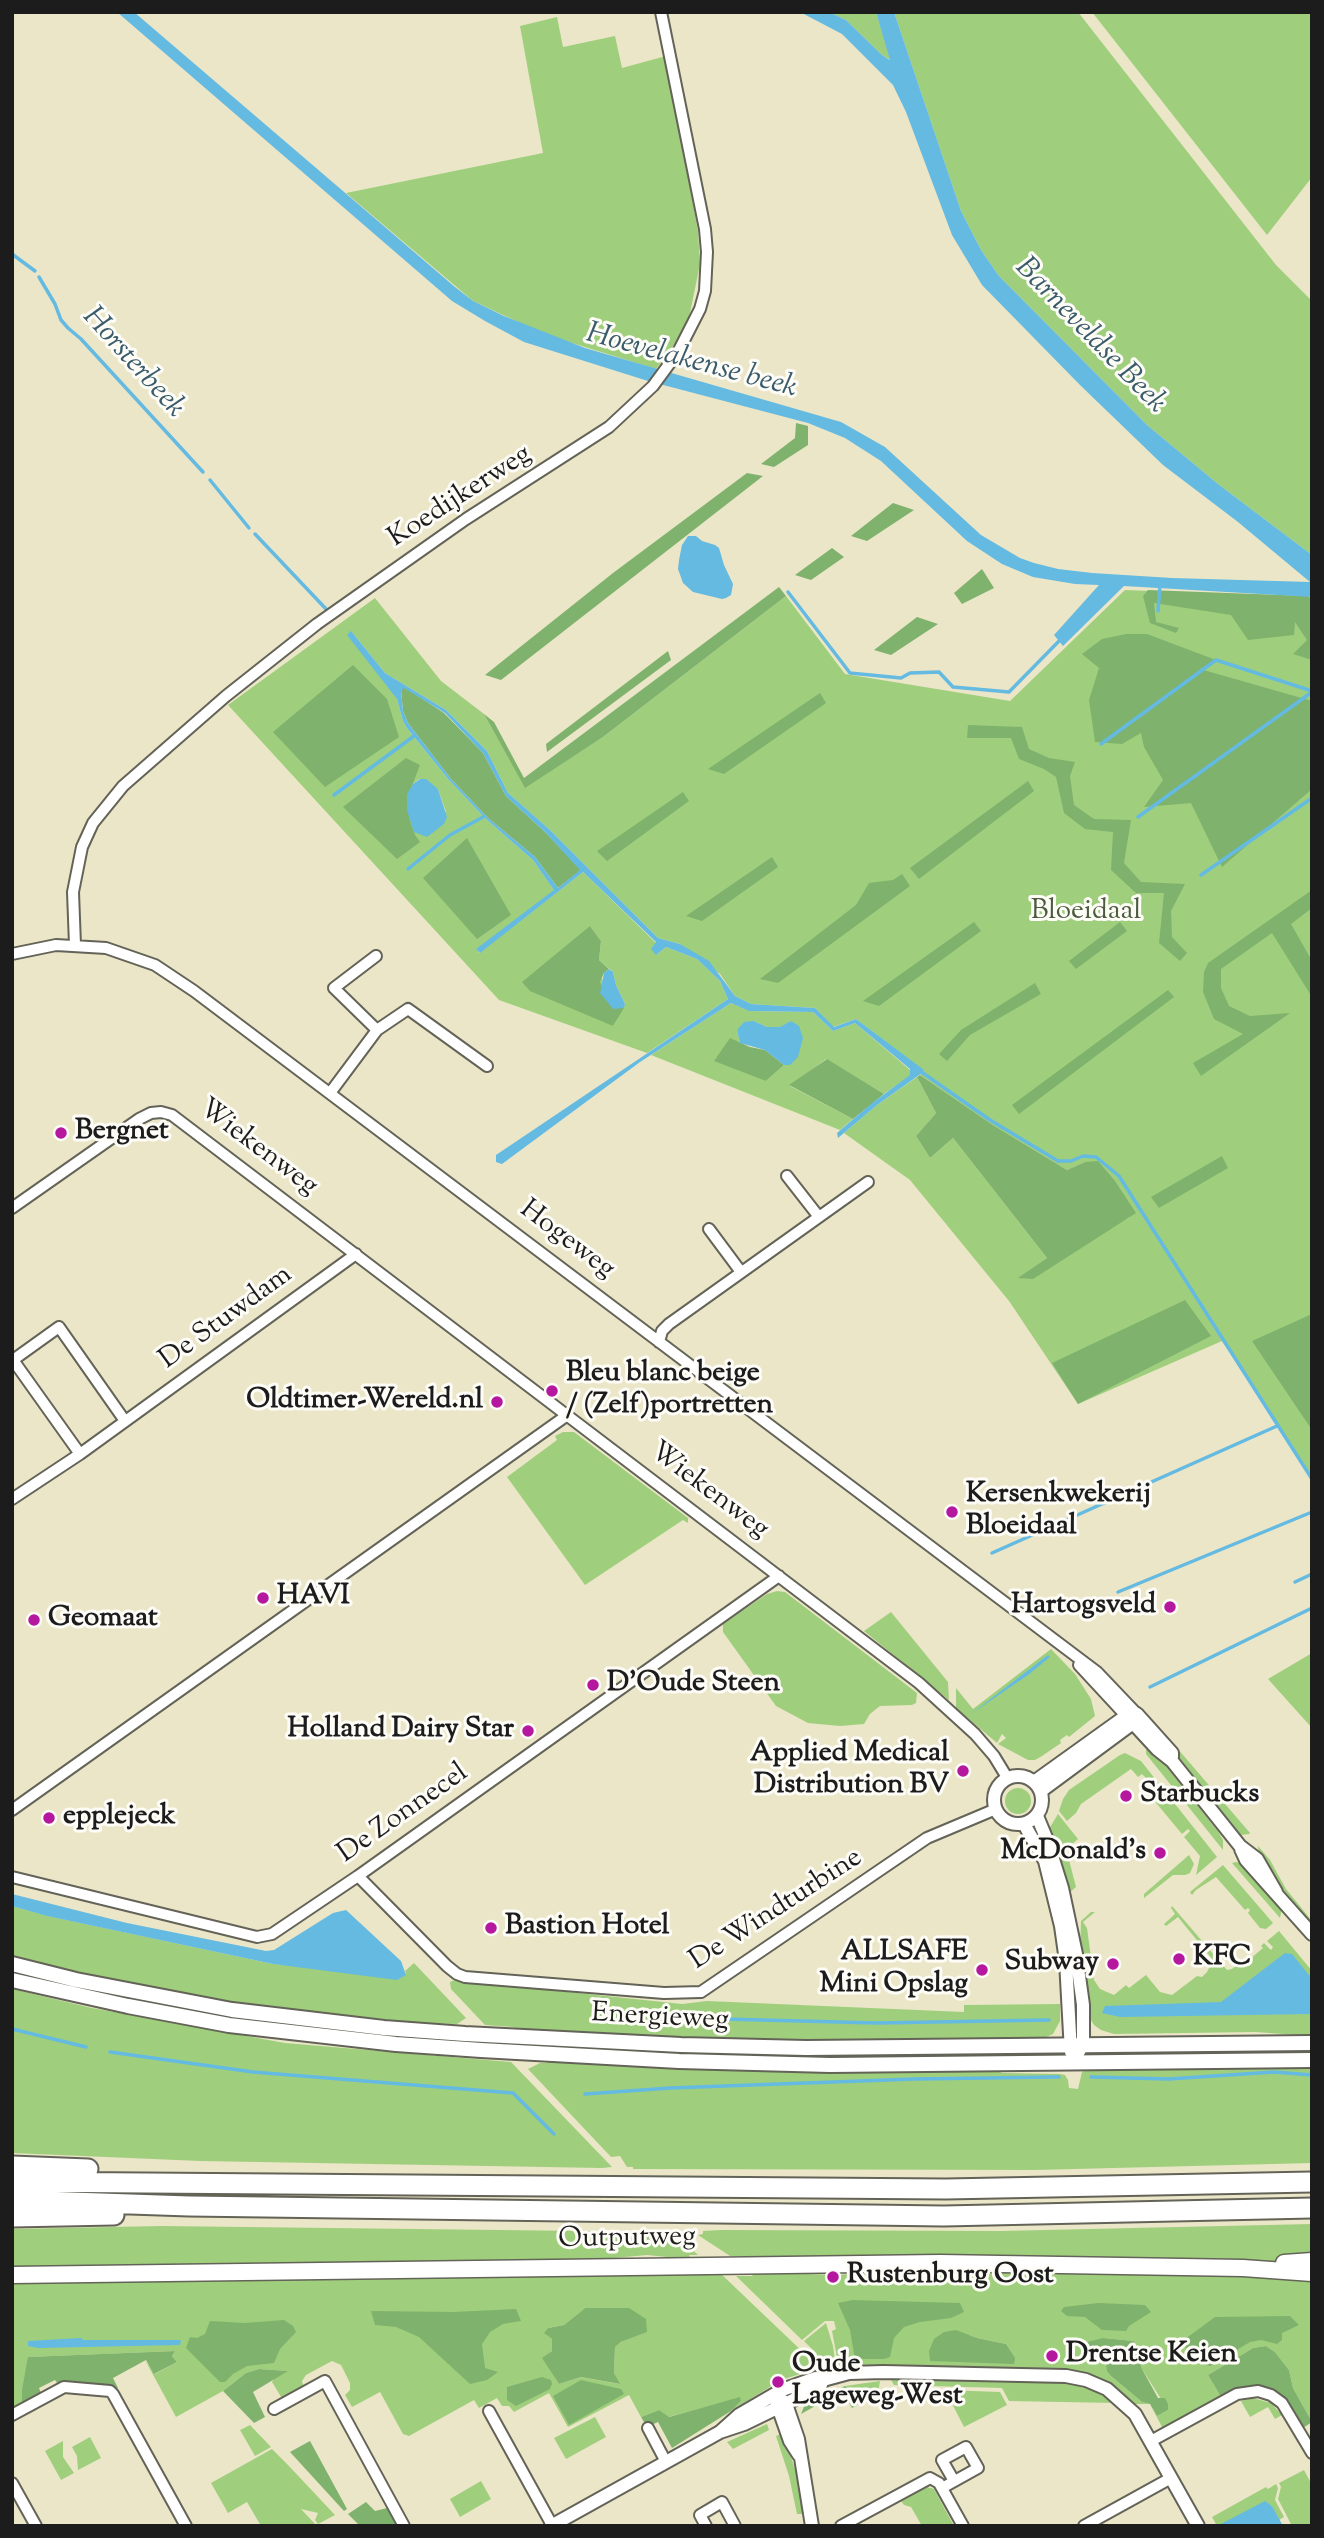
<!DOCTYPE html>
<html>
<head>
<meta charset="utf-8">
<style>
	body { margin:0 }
	#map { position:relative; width:1324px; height:2538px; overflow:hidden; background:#ebe6c8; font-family:"Sorts Mill Goudy",serif }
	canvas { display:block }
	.frame { position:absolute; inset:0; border:14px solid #1c1c1c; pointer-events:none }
</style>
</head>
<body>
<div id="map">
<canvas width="1324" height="2538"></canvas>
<div class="frame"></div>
</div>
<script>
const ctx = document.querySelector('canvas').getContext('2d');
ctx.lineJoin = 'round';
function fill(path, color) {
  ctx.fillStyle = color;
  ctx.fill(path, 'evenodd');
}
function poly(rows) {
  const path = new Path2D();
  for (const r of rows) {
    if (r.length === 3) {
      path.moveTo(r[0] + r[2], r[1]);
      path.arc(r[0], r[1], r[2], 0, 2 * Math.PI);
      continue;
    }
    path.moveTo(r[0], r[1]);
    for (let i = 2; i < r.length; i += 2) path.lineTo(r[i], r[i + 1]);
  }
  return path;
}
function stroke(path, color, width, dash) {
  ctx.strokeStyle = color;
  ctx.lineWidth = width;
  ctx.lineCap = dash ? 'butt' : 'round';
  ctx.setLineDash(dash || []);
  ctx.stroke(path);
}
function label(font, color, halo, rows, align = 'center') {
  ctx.font = font + ' "Sorts Mill Goudy",serif';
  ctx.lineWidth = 6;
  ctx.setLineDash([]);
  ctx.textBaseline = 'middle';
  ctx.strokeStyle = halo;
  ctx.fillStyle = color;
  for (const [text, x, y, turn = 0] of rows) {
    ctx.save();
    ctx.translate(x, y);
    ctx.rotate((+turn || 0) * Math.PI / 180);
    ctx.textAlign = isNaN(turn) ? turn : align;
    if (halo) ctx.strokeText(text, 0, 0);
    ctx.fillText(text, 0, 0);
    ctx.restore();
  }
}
const green = poly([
	[829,12,876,12,891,60,882,55,846,20],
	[894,12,1078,12,1276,265,1312,301,1312,555,1218,484,1147,425,999,276,981,250,961,211],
	[1092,12,1312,12,1312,177,1267,235],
	[557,17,563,47,615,36,622,68,666,56,698,231,700,264,689,318,678,339,656,369,546,335,473,301,346,193,543,153,520,26],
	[1125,590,1312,597,1312,1479,1222,1341,1078,1404,1009,1301,910,1180,844,1133,877,1105,917,1077,936,1113,916,1136,930,1158,953,1138,1047,1258,1020,1278,1130,1217,1085,1162,1067,1170,993,1125,920,1075,924,1071,856,1019,833,1027,815,1008,751,1004,735,996,720,974,680,944,658,938,549,829,508,793,487,751,446,710,385,673,351,631,397,699,403,721,407,728,449,780,486,819,533,860,555,891,477,949,479,953,583,872,656,943,656,955,666,947,697,959,720,981,728,999,647,1053,499,1000,228,705,375,598,441,681,484,714,525,787,603,737,786,596,845,674,1010,701],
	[419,779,438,789,446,812,407,794,413,784],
	[590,926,601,941,599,960,613,972,616,985,625,1004,613,1026],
	[731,1003,750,1011,813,1012,833,1031,855,1023,910,1070,911,1075,884,1094,826,1059,790,1086,853,1119,840,1130,651,1055],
	[754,1021,767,1027,781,1027,792,1021,790,1065,784,1065,766,1081,729,1039,740,1043,737,1030],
	[563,1432,574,1432,688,1518,688,1523,683,1520,585,1585,507,1477,557,1440,555,1436],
	[777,1591,785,1592,917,1693,916,1703,912,1705,880,1706,870,1714,864,1724,840,1726,808,1723,776,1706,723,1632,723,1624,767,1594],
	[891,1612,948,1682,949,1700,864,1631],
	[1051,1649,1075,1674,1091,1699,1095,1716,1069,1737,1067,1735,1060,1740,1061,1743,1042,1756,1035,1760,1028,1760,998,1744,1006,1738,1002,1734,997,1743,956,1708,956,1688,973,1709],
	[1312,1653,1312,1728,1268,1679],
	[1151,1747,1219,1833,1223,1840,1223,1850,1146,1754,1146,1750],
	[1177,1748,1250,1833,1249,1834,1241,1835,1175,1752],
	[1125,1753,1141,1761,1217,1857,1196,1875,1200,1856,1184,1837,1190,1831,1188,1829,1182,1834,1142,1786,1148,1780,1142,1774,1138,1777,1131,1769,1081,1804,1076,1813,1067,1821,1059,1811,1063,1799,1069,1790,1120,1755],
	[1018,1801,13],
	[1058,1814,1078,1839,1064,1851,1068,1856,1076,1887,1069,1893,1049,1829],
	[1258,1846,1270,1860,1286,1889,1312,1921,1312,1927,1281,1890,1259,1855],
	[1189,1855,1194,1864,1190,1873,1185,1875,1173,1875,1144,1898,1144,1894],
	[1236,1862,1241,1863,1282,1908,1280,1918,1232,1863],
	[1223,1865,1273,1923,1266,1929,1260,1928,1248,1913,1250,1910,1248,1908,1245,1910,1216,1877,1196,1890,1192,1895,1190,1892],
	[12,1906,48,1916,273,1964,406,1974,405,1971,414,1963,466,2018,457,2024,415,2023,330,2015,233,2002,87,1975,12,1955],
	[1172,1906,1227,1970,1232,1969,1247,1957,1250,1959,1263,1948,1261,1946,1264,1943,1271,1950,1273,1947,1267,1941,1279,1931,1312,1971,1312,2036,1255,2032,1114,2034,1101,2030,1094,2025,1089,2017,1080,1955,1081,1921,1091,1912,1095,1912,1083,1922,1087,1928,1094,1980,1100,1989,1114,1995,1126,1985,1129,1988,1146,1975,1160,1992,1172,1995,1197,1976,1202,1977,1207,1972,1213,1960,1178,1917,1166,1926,1164,1924,1175,1914,1171,1908],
	[455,1980,682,2004,707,2001,964,2012,964,2005,1060,2004,1060,2021,1053,2034,1042,2039,775,2042,516,2029,513,2027,485,2025,451,1989,450,1982],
	[12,1989,92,2008,285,2043,511,2062,612,2167,602,2168,200,2161,12,2153],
	[548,2060,996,2070,1002,2073,1060,2074,1065,2075,1068,2080,1069,2088,1078,2089,1082,2072,1089,2069,1312,2067,1312,2163,1035,2170,633,2169,633,2167,627,2167,620,2156,611,2157,528,2069,540,2063,547,2063],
	[1312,2224,1312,2259,1259,2262,730,2256,698,2235,703,2234,703,2231,721,2230,1000,2231],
	[162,2226,668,2232,669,2235,677,2235,698,2255,689,2255,691,2259,686,2259,647,2255,580,2261,12,2268,12,2229],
	[881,2269,1312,2276,1312,2422,1293,2388,1289,2370,1275,2352,1266,2346,1253,2348,1208,2375,1221,2397,1163,2429,1150,2404,1134,2404,1110,2384,1082,2373,881,2367,839,2368,832,2331,836,2329,834,2321,825,2321,802,2340,736,2276,753,2276,748,2271,776,2270,809,2274,840,2275],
	[969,2335,977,2338,1006,2344,1014,2358,1014,2363,930,2360],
	[1103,2338,1134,2341,1142,2369,1168,2410,1157,2416,1150,2404,1142,2402,1111,2376,1107,2363,1102,2360],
	[719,2272,806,2355,813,2367,813,2370,781,2380,731,2411,741,2401,739,2398,668,2417,659,2410,641,2417,629,2395,568,2427,549,2393,514,2412,509,2406,502,2406,497,2398,479,2408,474,2400,409,2436,403,2434,380,2392,352,2407,345,2395,350,2390,350,2383,341,2365,332,2361,306,2375,302,2381,304,2389,283,2400,272,2382,275,2377,287,2371,259,2369,246,2373,223,2391,176,2417,145,2360,155,2374,177,2362,172,2356,175,2351,29,2357,22,2389,22,2403,12,2408,12,2281],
	[585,2308,646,2332,621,2342,615,2347,614,2373,619,2384,581,2377,559,2384,543,2358,552,2351,552,2339,545,2333,548,2328,564,2325],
	[826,2323,833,2346,836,2368,829,2369,823,2367,816,2353,804,2341],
	[890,2378,1069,2383,1094,2389,1117,2403,1009,2401,1002,2388,894,2385],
	[880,2381,878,2393,856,2406,845,2386],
	[945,2390,1000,2392,1007,2405,964,2427],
	[1253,2398,1271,2403,1282,2415,1275,2419,1268,2407,1250,2417,1241,2401],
	[595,2417,606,2437,566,2459,554,2438],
	[767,2424,769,2430,733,2449,727,2442],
	[250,2425,271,2447,255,2456,240,2430],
	[783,2433,795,2469,805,2514,797,2514,789,2476,776,2436],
	[90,2437,101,2458,78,2470,77,2456,72,2447],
	[63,2441,63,2457,74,2473,61,2480,45,2451],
	[272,2449,288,2465,335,2515,318,2524,315,2520,318,2513,301,2509,316,2525,261,2526,247,2502,228,2513,211,2483],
	[1304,2470,1312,2485,1312,2526,1292,2526,1278,2499,1281,2487,1279,2483],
	[481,2481,491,2499,460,2517,450,2499],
	[1276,2484,1278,2488,1275,2500,1284,2517,1279,2520,1271,2505,1217,2526,1212,2517,1266,2487,1268,2489],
	[927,2487,934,2489,954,2526,922,2526,911,2507,904,2505,901,2501]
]);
const forest = poly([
	[796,423,808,426,808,445,774,467,761,464,795,438],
	[747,473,763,476,501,680,485,675,613,573],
	[893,503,914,510,867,541,851,536],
	[832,548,844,557,811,580,795,575],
	[982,569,994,588,962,604,954,593],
	[779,587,786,596,603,737,525,788,484,714,494,722,524,778],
	[1148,590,1308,596,1312,601,1312,660,1293,654,1307,640,1295,622,1294,635,1248,640,1231,615,1154,603,1156,622,1179,628,1176,633,1150,623,1143,596],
	[917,617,938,624,891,655,874,650],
	[1126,634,1147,634,1216,660,1200,669,1312,701,1312,789,1222,867,1191,803,1144,807,1163,780,1144,747,1141,733,1122,744,1095,742,1089,700,1099,668,1082,654,1102,639],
	[668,651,671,660,547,752,546,744],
	[353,665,387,699,399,737,325,787,273,732],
	[404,687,444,713,483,753,506,796,546,833,581,870,558,888,535,857,488,818,451,779,408,723,403,711,401,690],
	[820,693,826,703,724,774,708,769],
	[968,725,1022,727,1029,749,1049,758,1075,762,1070,776,1074,805,1094,819,1131,820,1124,863,1141,882,1185,884,1171,911,1172,937,1187,953,1180,961,1159,943,1164,893,1136,893,1111,870,1113,832,1085,829,1064,813,1056,777,1044,769,1019,759,1011,738,967,738],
	[406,758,420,765,407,799,410,821,415,835,420,842,397,859,343,807],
	[1028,781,1034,791,919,879,910,868],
	[683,792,689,801,607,861,597,851],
	[467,838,511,915,477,939,423,878],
	[772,857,778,867,702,921,686,916],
	[902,874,910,886,778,983,760,979,856,905,869,883,893,880],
	[1312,890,1312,908,1291,924,1312,961,1312,997,1272,933,1221,969,1221,988,1229,1006,1250,1016,1290,1013,1201,1076,1193,1063,1243,1034,1214,1019,1203,992,1204,972,1208,963],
	[974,922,981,931,879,1006,863,1001],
	[1120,922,1127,931,1076,969,1069,961],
	[590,926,601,941,599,960,609,969,604,973,600,982,613,1008,624,1008,613,1026,530,991,522,982],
	[1035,983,1041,994,970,1035,947,1061,939,1054,961,1030],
	[1168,990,1174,997,1019,1114,1012,1105],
	[730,1038,750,1047,765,1050,784,1065,766,1081,714,1061],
	[827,1059,884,1094,853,1119,789,1085],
	[920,1075,993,1125,1067,1170,1085,1162,1098,1161,1115,1181,1136,1213,1033,1279,1018,1278,1047,1258,953,1138,930,1158,916,1136,936,1113,917,1077],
	[1222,1156,1228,1168,1159,1208,1151,1197],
	[1185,1300,1211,1336,1078,1404,1052,1363],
	[1312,1314,1312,1403,1310,1404,1312,1430,1252,1341],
	[853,2300,960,2303,964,2312,951,2318,920,2322,904,2327,894,2338,890,2357,884,2359,855,2359,850,2330,838,2303],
	[1098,2303,1145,2305,1151,2312,1129,2326,1126,2331,1102,2330,1085,2317,1067,2316,1061,2311,1064,2307],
	[585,2308,629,2308,646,2319,647,2332,621,2342,615,2347,614,2373,620,2384,581,2377,559,2384,542,2358,552,2351,552,2339,544,2333,548,2328,564,2325],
	[516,2309,521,2321,503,2324,490,2332,482,2344,485,2368,498,2372,487,2380,470,2384,419,2337,396,2327,375,2325,371,2311,453,2312],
	[1290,2316,1299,2325,1282,2333,1282,2340,1277,2344,1261,2340,1250,2342,1210,2366,1198,2363,1181,2342,1215,2317],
	[284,2320,293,2326,296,2332,280,2349,274,2363,247,2366,233,2374,225,2382,220,2382,186,2348,190,2337,197,2338,205,2334,210,2321,245,2323],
	[956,2330,977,2338,1006,2344,1015,2358,1014,2364,930,2361,929,2351,934,2339,944,2332],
	[1103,2338,1134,2341,1142,2369,1158,2398,1165,2398,1168,2404,1168,2410,1157,2416,1150,2404,1142,2402,1111,2376,1107,2371,1106,2363,1087,2359,1084,2350,1087,2342],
	[1266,2346,1275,2352,1289,2370,1293,2388,1312,2422,1303,2428,1291,2406,1273,2390,1250,2386,1235,2390,1221,2397,1208,2375,1253,2348],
	[175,2351,172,2356,177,2362,154,2374,146,2360,113,2378,118,2388,115,2390,59,2386,55,2380,39,2388,41,2393,22,2403,22,2389,28,2357],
	[259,2369,288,2371,253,2392,265,2417,254,2423,223,2391,246,2373],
	[542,2377,551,2380,552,2384,550,2389,516,2406,507,2400,507,2387],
	[581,2380,621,2389,624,2394,569,2425,553,2396],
	[845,2386,856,2406,852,2408,844,2394,833,2396,801,2414,806,2402],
	[740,2397,741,2401,731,2411,672,2448,658,2422,647,2427,641,2417,659,2410,669,2417],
	[310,2441,347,2509,344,2511,290,2452],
	[366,2502,375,2511,387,2508,397,2526,360,2526,348,2514]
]);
const water = poly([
	[117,12,134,12,455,287,473,301,504,316,585,348,841,422,885,447,981,535,1020,558,1034,563,1058,569,1092,573,1172,578,1310,582,1238,522,1163,465,1080,385,982,285,952,235,906,112,893,85,842,34,800,12,829,12,846,20,882,55,890,60,876,12,894,12,961,211,981,250,999,276,1147,425,1218,484,1312,555,1312,597,1124,586,1063,646,1054,635,1099,585,1075,584,1033,577,1002,564,967,541,881,461,845,438,808,423,648,381,524,342,485,321,452,301],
	[688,536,696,536,702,541,715,545,719,548,724,565,733,584,731,595,726,598,722,599,693,592,683,583,678,569,679,560,682,545],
	[351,631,385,673,446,710,487,751,508,793,549,829,658,938,680,944,709,961,735,996,751,1004,815,1008,834,1027,856,1019,924,1070,922,1073,877,1105,838,1138,837,1133,871,1104,910,1075,910,1069,855,1023,833,1031,813,1012,749,1011,731,1003,640,1062,502,1164,496,1162,496,1155,728,999,720,981,697,959,666,947,656,955,651,949,656,942,583,872,480,953,476,949,554,890,533,860,486,819,449,780,407,728,403,721,397,699,347,635],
	[404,688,445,713,483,753,506,796,546,833,580,870,558,888,535,857,488,818,451,779,408,723,403,711,401,691],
	[420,779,426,779,438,789,447,817,444,824,427,837,414,832,407,810,407,794,413,784],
	[609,969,613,972,616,985,625,1004,624,1008,613,1009,600,993,604,973],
	[754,1021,767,1027,780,1027,791,1021,799,1026,803,1038,798,1057,790,1065,784,1065,765,1050,740,1043,737,1030,744,1022],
	[1048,1655,1050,1657,1028,1675,971,1714],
	[12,1894,127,1923,266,1951,274,1950,333,1913,346,1910,401,1961,406,1975,397,1980,273,1964,47,1916,12,1906],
	[1285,1953,1292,1954,1312,1979,1312,2014,1120,2017,1102,2013,1105,2006,1221,2002],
	[81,2338,83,2340,181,2340,180,2345,38,2348,28,2346,28,2341],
	[1265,2501,1272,2506,1283,2526,1219,2525]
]);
const stream = poly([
	[12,254,35,271],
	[39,277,55,304,61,320,68,328,81,339,203,472],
	[210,480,249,528],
	[255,534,327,610],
	[788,592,850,673,901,678,910,673,939,672,953,687,1009,692,1062,638],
	[1158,611,1160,585],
	[1101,744,1216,660,1312,691],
	[334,795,414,736],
	[1138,817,1312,692],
	[408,869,450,835,483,817],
	[1201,875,1312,798],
	[920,1071,990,1120,1058,1161,1071,1161,1083,1156,1096,1157,1119,1176,1312,1479],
	[992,1553,1277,1426],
	[1295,1582,1312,1574],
	[1118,1592,1312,1512],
	[1150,1687,1312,1608],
	[723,2019,877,2023,1049,2020],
	[12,2029,86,2047],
	[110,2052,253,2072,513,2093,554,2134],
	[1091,2077,1169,2079,1274,2072,1312,2075],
	[585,2094,670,2088,915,2079,1059,2077]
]);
const minor = poly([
	[75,945,73,892,82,847,93,823,123,786,226,696,317,624,466,519,609,427,653,386,678,352,700,309,705,291,707,252,705,229,661,12],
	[12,954,56,945,106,948,155,965,194,991,1097,1672,1137,1714],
	[376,956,334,988,377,1030],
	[330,1093,377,1030,408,1009,487,1066],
	[787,1176,819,1217],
	[12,1208,139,1119,151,1113,161,1112,172,1115,919,1683,975,1734,994,1756,1008,1779],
	[709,1229,741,1272],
	[659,1342,662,1331,669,1324,868,1182],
	[80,1454,13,1360,59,1327,125,1421],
	[12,1499,80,1454,356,1254],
	[1079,1665,1130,1720],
	[12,1810,566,1416],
	[358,1876,447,1966,457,1974,465,1977,664,1993,701,1992,927,1838,996,1809],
	[12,1877,257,1937,272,1934,358,1876,779,1576],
	[274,2409,325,2381,404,2526],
	[489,2411,552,2525],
	[12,2415,64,2387,110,2391,113,2394,186,2526],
	[648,2428,666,2462],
	[1151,2441,1237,2394,1258,2391,1271,2395,1282,2403,1312,2453],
	[12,2483,36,2526],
	[942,2488,978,2468,966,2447,942,2460,954,2481],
	[706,2526,700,2515,722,2502,735,2526],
	[841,2526,930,2478,939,2483,963,2526],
	[1084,2526,1171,2478]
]);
const tertiary = poly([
	[1133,1723,1157,1749,1172,1761,1240,1846,1257,1859,1276,1892],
	[1018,1800,24],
	[1034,1782,1126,1716,1137,1714,1172,1753,1172,1757],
	[1041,1791,1133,1723,1136,1716],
	[1037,1816,1047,1840,1062,1888,1076,1954,1083,2005,1083,2044,1073,2063],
	[1024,1824,1045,1861,1061,1926,1066,1961,1071,2052],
	[1241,1849,1246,1860,1312,1934],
	[781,2399,786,2404,798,2439,812,2526],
	[776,2401,790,2441,799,2455],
	[720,2432,739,2415,782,2390,816,2378,823,2380,849,2373,883,2372,1066,2376,1086,2380,1107,2389,1135,2414,1198,2526],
	[551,2526,720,2432,744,2424,820,2387,823,2380]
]);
const secondary = poly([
	[12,1964,76,1980,232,2010,384,2028,465,2034,681,2045,806,2048,1312,2043],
	[12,1980,128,2006,229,2025,396,2044,481,2050,679,2061,830,2065,1312,2060]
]);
const primary = poly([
	[1284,2263,1312,2261],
	[12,2275,940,2263,1243,2268,1312,2273]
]);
const motorway = poly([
	[12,2166,88,2169],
	[12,2182,946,2189,1312,2182],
	[12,2200,189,2206,944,2216,1312,2208],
	[12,2217,114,2215]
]);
const markers = [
	[61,1133,7,"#b5179e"],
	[552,1391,7,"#b5179e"],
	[497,1402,7,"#b5179e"],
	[952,1512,7,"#b5179e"],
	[263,1598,7,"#b5179e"],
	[1170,1607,7,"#b5179e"],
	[34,1620,7,"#b5179e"],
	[593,1685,7,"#b5179e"],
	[528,1731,7,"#b5179e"],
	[963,1771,7,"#b5179e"],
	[1126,1796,7,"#b5179e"],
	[49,1818,7,"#b5179e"],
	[1160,1853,7,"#b5179e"],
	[491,1928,7,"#b5179e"],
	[1179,1959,7,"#b5179e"],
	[1113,1964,7,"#b5179e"],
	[982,1970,7,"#b5179e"],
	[833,2277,7,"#b5179e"],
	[1052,2356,7,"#b5179e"],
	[778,2382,7,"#b5179e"]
];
const streetNames = [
	["Koedijkerweg",461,498,-33],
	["Wiekenweg",257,1149,37],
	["Hogeweg",566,1241,37],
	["De Stuwdam",227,1319,-36],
	["Wiekenweg",708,1492,37],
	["De Zonnecel",404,1815,-35],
	["De Windturbine",777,1911,-33],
	["Energieweg",660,2019,3],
	["Outputweg",627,2240,-1]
];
const parkNames = [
	["Bloeidaal",1086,913]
];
const poiNames = [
	["Bergnet",75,1133],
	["Bleu blanc beige",566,1375],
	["/ (Zelf)portretten",566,1407],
	["Oldtimer-Wereld.nl",483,1402,"right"],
	["Kersenkwekerij",966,1496],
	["Bloeidaal",966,1528],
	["HAVI",277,1598],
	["Hartogsveld",1156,1607,"right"],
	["Geomaat",48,1620],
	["D'Oude Steen",607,1685],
	["Holland Dairy Star",514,1731,"right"],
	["Applied Medical",949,1755,"right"],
	["Distribution BV",949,1787,"right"],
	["Starbucks",1140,1796],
	["epplejeck",63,1818],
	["McDonald's",1146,1853,"right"],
	["Bastion Hotel",505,1928],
	["ALLSAFE",968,1954,"right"],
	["Mini Opslag",968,1986,"right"],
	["KFC",1193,1959],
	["Subway",1099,1964,"right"],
	["Rustenburg Oost",847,2277],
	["Drentse Keien",1066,2356],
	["Oude",792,2366],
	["Lageweg-West",792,2398]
];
const waterNames = [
	["Barneveldse Beek",1089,337,46],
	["Hoevelakense beek",691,363,15],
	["Horsterbeek",132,364,48]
];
fill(green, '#9fcf7d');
fill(forest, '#7fb26c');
fill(water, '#64bae1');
stroke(stream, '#64bae1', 3.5);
stroke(minor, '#646358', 14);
stroke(tertiary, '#646358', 16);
stroke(secondary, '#646358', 18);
stroke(primary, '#646358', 19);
stroke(motorway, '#646358', 23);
stroke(minor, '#fff', 10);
stroke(tertiary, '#fff', 12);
stroke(secondary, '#fff', 14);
stroke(primary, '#fff', 16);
stroke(motorway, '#fff', 19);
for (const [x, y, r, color] of markers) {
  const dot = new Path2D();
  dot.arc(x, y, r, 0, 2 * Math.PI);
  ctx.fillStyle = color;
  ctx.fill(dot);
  stroke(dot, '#fdfcf7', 2.5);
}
label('28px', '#1c1c1c', '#fdfcf7', streetNames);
label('28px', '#4a5b3e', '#fdfcf7', parkNames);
label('bold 28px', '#1c1c1c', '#fdfcf7', poiNames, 'left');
label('italic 30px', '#395b6b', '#fdfcf7', waterNames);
</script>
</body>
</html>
